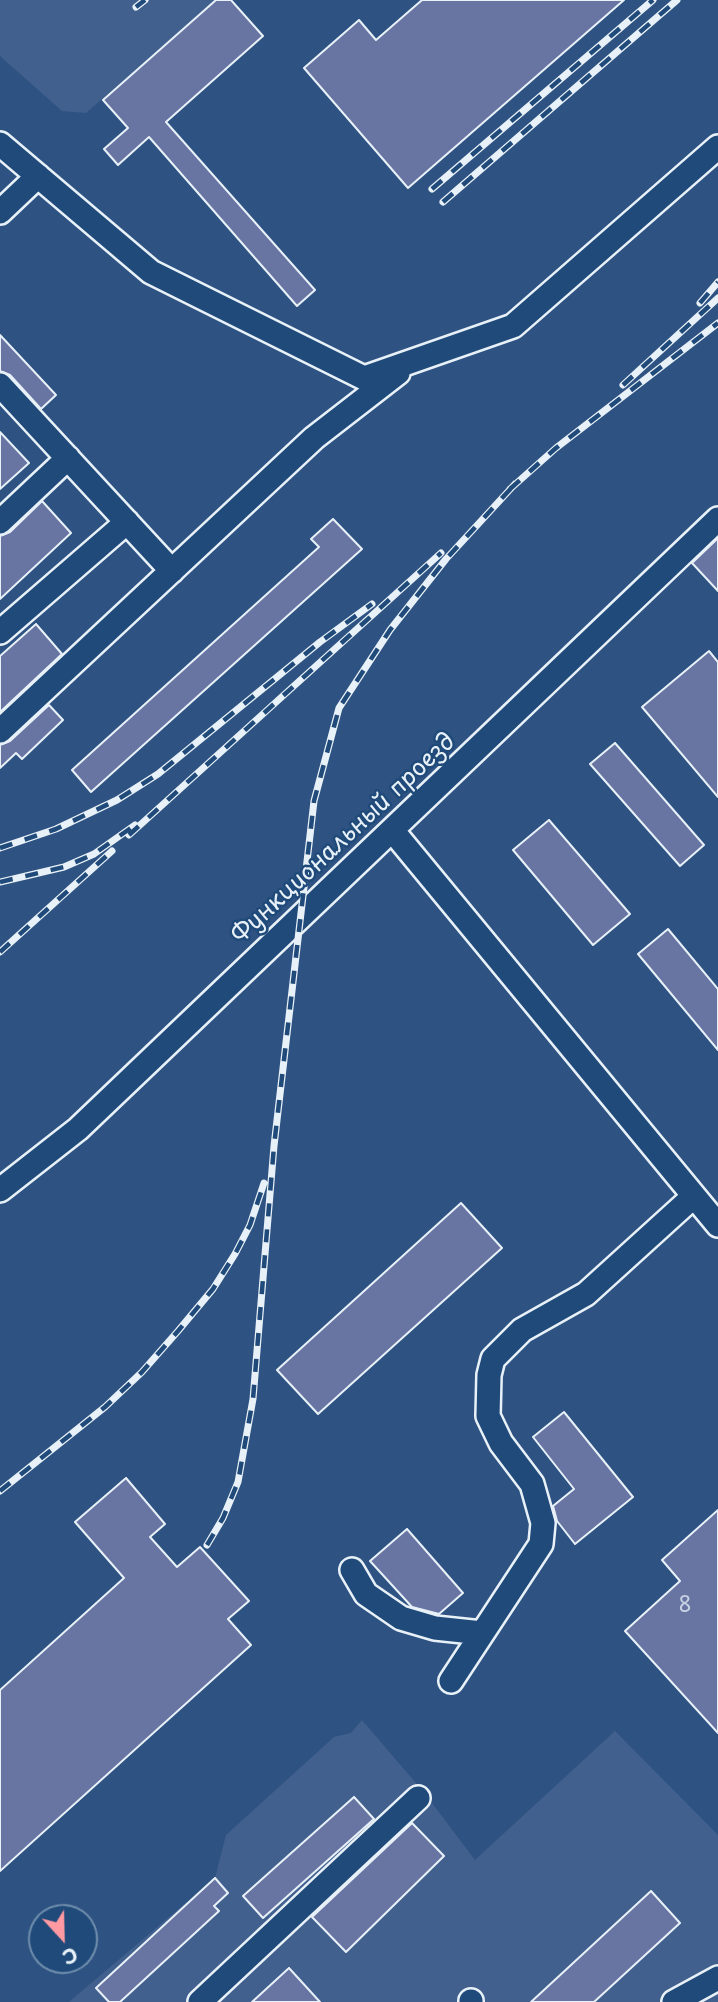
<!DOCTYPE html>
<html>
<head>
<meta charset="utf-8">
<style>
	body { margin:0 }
	#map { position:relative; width:718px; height:2002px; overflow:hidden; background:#2e5382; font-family:"Playpen Sans",sans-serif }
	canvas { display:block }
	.north { position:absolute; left:28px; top:1904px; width:70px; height:70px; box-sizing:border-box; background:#1f4a7a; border:2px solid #6f8dac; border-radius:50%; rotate:158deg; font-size:19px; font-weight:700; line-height:28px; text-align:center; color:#e8f1f8 }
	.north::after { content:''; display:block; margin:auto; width:24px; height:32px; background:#ff9aa2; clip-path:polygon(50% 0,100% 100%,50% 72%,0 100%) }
</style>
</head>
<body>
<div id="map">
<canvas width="718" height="2002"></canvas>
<div class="north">С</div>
</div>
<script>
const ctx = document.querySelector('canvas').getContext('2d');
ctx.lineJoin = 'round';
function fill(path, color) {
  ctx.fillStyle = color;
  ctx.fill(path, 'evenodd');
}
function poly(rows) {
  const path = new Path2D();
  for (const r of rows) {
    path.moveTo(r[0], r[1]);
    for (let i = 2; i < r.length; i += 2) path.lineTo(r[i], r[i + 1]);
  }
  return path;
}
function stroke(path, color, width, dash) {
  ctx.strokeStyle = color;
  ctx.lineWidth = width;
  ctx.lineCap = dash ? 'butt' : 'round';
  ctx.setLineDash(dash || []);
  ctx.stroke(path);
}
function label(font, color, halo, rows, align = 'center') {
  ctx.font = font + ' "Playpen Sans",sans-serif';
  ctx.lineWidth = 5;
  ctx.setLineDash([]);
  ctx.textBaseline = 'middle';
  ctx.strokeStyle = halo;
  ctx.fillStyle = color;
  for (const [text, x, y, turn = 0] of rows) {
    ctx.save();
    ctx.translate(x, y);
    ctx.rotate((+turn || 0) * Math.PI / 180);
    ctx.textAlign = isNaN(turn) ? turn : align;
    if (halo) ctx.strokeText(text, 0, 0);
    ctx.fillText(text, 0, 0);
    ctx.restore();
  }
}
const built = poly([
	[0,0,216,0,86,113,62,111,0,56],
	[362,1720,426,1795,475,1860,615,1731,718,1835,718,2002,69,2002,215,1878,226,1835,334,1737,351,1733]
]);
const building = poly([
	[216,0,231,0,263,36,166,122,315,290,297,306,149,137,118,165,104,149,128,128,103,100,216,0],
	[422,0,624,0,408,188,304,68,359,20,376,40,422,0],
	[0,335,56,395,41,409,10,375,0,371,0,335],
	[0,432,29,463,0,489,0,432],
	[42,501,71,533,0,599,0,536,10,532,42,501],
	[333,519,362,549,91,792,72,770,319,547,311,539,333,519],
	[718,538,718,591,692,563,718,538],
	[36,624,62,654,0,712,0,656,36,624],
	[709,651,718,662,718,797,642,707,709,651],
	[49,705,63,720,22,759,16,753,0,768,0,745,10,741,49,705],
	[615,743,704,845,680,866,590,764,615,743],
	[549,820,630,914,593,945,513,850,549,820],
	[668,929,718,989,718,1050,638,954,668,929],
	[461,1203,502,1248,318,1414,277,1370,461,1203],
	[564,1412,633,1497,575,1544,557,1521,553,1506,574,1489,533,1437,564,1412],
	[126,1478,165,1524,150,1537,177,1567,200,1547,249,1601,228,1619,251,1645,0,1871,0,1690,124,1578,75,1522,126,1478],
	[718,1510,718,1733,625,1631,680,1581,662,1560,718,1510],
	[407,1529,463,1593,439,1614,412,1607,370,1561,407,1529],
	[354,1797,374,1819,263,1918,243,1896,354,1797],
	[412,1823,444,1856,346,1952,312,1917,412,1823],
	[215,1878,228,1893,214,1906,219,1911,120,2002,109,2002,96,1988,215,1878],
	[651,1891,680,1923,594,2002,531,2002,651,1891],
	[289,1968,320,2002,252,2002,289,1968]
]);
const minor = poly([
	[0,144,151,272,364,378,513,326,718,147],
	[0,212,38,176],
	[0,385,172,571],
	[0,522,68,458],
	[0,632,127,522],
	[0,731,314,438,398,373],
	[392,830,718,1225],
	[0,1190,78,1129,718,519],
	[352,1570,366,1594,401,1618,435,1628,482,1633],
	[451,1681,541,1544,543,1523,532,1484,501,1443,488,1416,489,1375,493,1359,522,1330,586,1294,694,1196],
	[200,2002,418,1798],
	[471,2002,471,2001],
	[674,2002,718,1978]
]);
const rail = poly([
	[136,7,145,0],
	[432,189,653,0],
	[443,202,677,0],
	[700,303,718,282],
	[623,385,718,298],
	[510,489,556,448,718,323],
	[129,835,441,553],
	[0,848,56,829,117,800,158,774,320,642,372,604],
	[0,882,64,867,94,854,135,825],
	[0,952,112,851],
	[0,1491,105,1407,142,1372,178,1331,213,1289,235,1254,250,1225,264,1183],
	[207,1545,223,1518,238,1482,253,1399,274,1146,314,801,339,708,390,630,446,559,515,484]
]);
const numberNames = [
	["8",685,1606]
];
const streetNames = [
	["Функциональный проезд",344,839,-43]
];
fill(built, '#42608e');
fill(building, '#6875a3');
stroke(building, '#e8f1f8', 2);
stroke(minor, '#e8f1f8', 28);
stroke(minor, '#1f4a7a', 23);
stroke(rail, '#e8f1f8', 7);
stroke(rail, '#1f4a7a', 4.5, [13]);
label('21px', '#c8d2e3', null, numberNames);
label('24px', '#e8f1f8', '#1f4a7a', streetNames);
</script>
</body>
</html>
